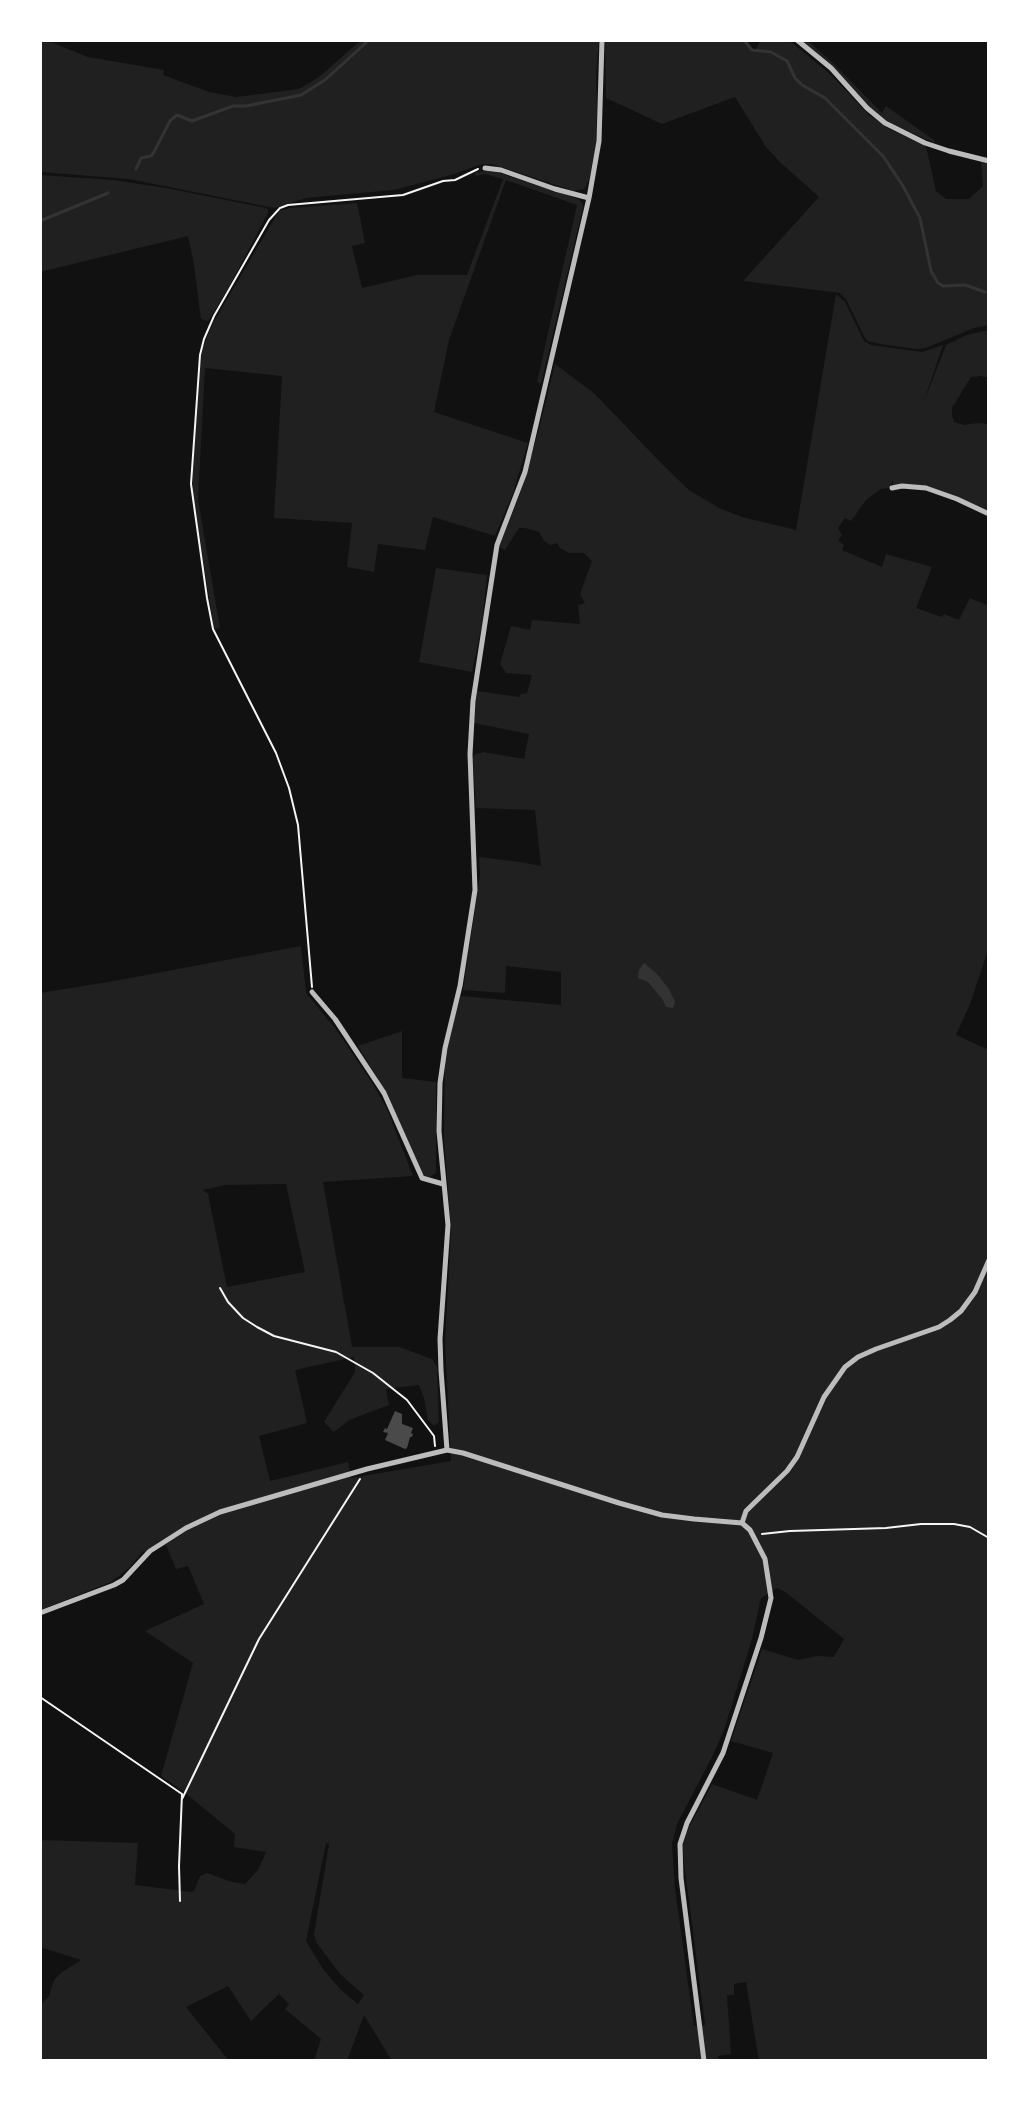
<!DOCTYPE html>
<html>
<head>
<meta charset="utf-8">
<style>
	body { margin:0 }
	#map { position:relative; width:1029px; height:2101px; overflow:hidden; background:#111; font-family:"Fira Sans",sans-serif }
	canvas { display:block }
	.frame { position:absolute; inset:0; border:42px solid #fff; pointer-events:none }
</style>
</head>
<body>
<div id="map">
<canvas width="1029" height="2101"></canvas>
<div class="frame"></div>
</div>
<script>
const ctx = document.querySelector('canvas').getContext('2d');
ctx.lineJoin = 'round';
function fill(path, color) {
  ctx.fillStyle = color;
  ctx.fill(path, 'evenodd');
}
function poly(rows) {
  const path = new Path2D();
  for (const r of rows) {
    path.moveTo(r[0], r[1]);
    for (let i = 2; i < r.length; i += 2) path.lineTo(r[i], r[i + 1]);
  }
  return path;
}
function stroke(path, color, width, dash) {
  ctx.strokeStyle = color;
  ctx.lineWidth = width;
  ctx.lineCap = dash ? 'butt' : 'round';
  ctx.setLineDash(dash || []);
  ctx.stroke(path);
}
const green = poly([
	[40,40,46,40,88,57,164,70,163,75,209,92,236,97,299,89,319,77,361,40,599,40,596,74,597,111,596,144,589,180,584,189,574,191,492,164,482,164,451,175,394,190,306,198,274,208,129,179,40,172],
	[605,40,742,40,755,50,761,40,789,40,831,75,869,115,891,130,926,146,936,191,946,199,969,199,983,186,981,162,989,163,989,325,974,328,926,348,917,349,880,344,868,341,865,338,846,299,840,293,743,281,819,197,781,163,766,147,735,97,662,124,606,98],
	[800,40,807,40,834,64,882,113,886,106,934,140,935,143,896,126,877,115],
	[490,170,578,199,582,203,583,207,541,384,537,382,577,205,506,180,449,340,434,412,528,443,513,493,495,536,433,517,425,550,378,544,374,572,347,567,352,523,274,518,282,376,205,368,198,499,220,628,214,629,193,495,193,470,199,373,203,348,212,325,273,221,279,211,290,208,357,203,365,243,352,246,362,288,417,275,467,275,503,179,485,174,476,176,474,173],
	[40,175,113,180,166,188,261,207,268,209,268,213,228,289,208,321,201,319,193,258,188,236,40,272],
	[836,294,845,302,864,341,871,345,922,352,943,345,923,404,946,345,967,335,989,330,989,378,981,376,971,377,952,408,952,415,954,422,964,425,978,423,989,424,989,512,937,489,925,486,893,485,893,480,889,488,881,489,866,500,851,521,845,518,838,528,842,535,838,540,844,545,842,550,882,567,886,554,932,567,916,608,942,617,944,614,959,620,970,598,989,606,989,947,970,1004,956,1035,989,1050,989,2061,759,2061,746,1982,734,1984,734,1995,727,1995,731,2054,718,2056,718,2061,392,2061,364,2015,347,2061,314,2061,321,2039,285,2009,289,2004,279,1994,251,2021,228,1986,186,2007,229,2061,40,2061,40,2009,43,2002,49,1996,54,1980,62,1972,81,1960,40,1947,40,1840,138,1843,135,1885,191,1892,194,1891,200,1876,207,1873,232,1882,245,1884,258,1870,266,1852,234,1847,235,1834,179,1788,161,1776,193,1663,145,1631,204,1604,188,1566,176,1569,166,1545,148,1555,143,1551,129,1568,111,1582,40,1610,40,993,114,981,301,946,306,993,335,1028,371,1081,387,1109,413,1176,323,1182,352,1347,399,1347,432,1359,437,1367,439,1422,434,1426,428,1420,424,1398,419,1385,386,1389,389,1405,349,1420,334,1432,324,1422,355,1372,354,1357,295,1370,307,1423,259,1436,270,1481,348,1462,351,1478,451,1461,445,1342,451,1230,444,1139,445,1050,461,996,561,1005,561,972,506,966,505,993,463,990,480,875,479,857,520,862,541,866,535,810,476,808,473,759,474,755,483,752,524,759,529,734,474,723,477,691,519,697,521,694,527,693,532,675,506,673,500,664,511,626,530,630,532,620,580,624,578,605,585,603,580,594,592,561,584,553,569,553,560,548,557,543,551,545,545,542,539,532,525,528,519,528,505,550,499,547,521,491,539,429,555,364,595,394,663,465,689,490,719,508,742,517,796,530],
	[286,1184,305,1272,227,1287,208,1194,203,1190,225,1185],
	[777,1588,784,1591,844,1639,834,1657,816,1656,798,1660,762,1649,731,1741,773,1753,757,1800,712,1784,686,1833,683,1846,684,1862,705,2025,694,2026,675,1889,672,1844,677,1824,713,1755,724,1730,752,1639,761,1598],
	[326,1843,329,1844,314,1934,316,1942,340,1974,364,1995,358,2004,340,1989,323,1969,306,1941],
	[436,568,487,575,482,624,472,672,419,662],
	[402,1031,402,1078,436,1082,436,1173,430,1177,424,1176,417,1168,398,1121,377,1077,358,1046]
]);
const water = poly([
	[644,963,657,974,669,989,675,1002,673,1008,666,1007,663,1000,648,982,638,978,639,970]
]);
const stream = poly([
	[744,40,752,50,771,52,787,61,795,78,802,85,825,98,883,156,903,186,920,218,931,271,938,283,943,286,965,285,985,292],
	[136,169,141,158,151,156,154,152,170,121,177,115,192,121,233,106,246,106,301,95,325,80,369,40],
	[40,221,108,193]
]);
const building = poly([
	[395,1411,402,1414,402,1424,413,1428,411,1433,413,1434,412,1437,410,1437,407,1448,405,1449,385,1440,388,1433,383,1432,385,1428,387,1429]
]);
const path = poly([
	[312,987,298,825,289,788,276,753,213,629,207,598,191,484,200,355,204,339,214,316,269,220,280,208,288,205,403,195,443,181,455,180,478,169],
	[220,1288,228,1302,243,1318,257,1327,274,1336,336,1352,373,1373,407,1400,434,1436,435,1446],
	[762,1534,790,1531,886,1528,921,1524,954,1524,970,1527,989,1538],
	[40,1697,182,1794,179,1866,180,1901],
	[182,1799,259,1639,360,1479]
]);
const minor = poly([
	[797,40,831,68,867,108,885,123,925,143,949,151,989,161],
	[485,168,501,170,555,189,589,198],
	[892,488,902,486,926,488,957,499,989,514],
	[312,992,335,1019,384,1093,422,1178,443,1184],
	[447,1450,441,1370,440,1339,448,1225,439,1131,440,1083,445,1048,460,986,475,890,470,754,473,701,497,545,525,472,589,198,599,141,602,40],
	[742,1523,746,1511,787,1471,797,1457,824,1397,845,1367,858,1357,876,1349,939,1327,950,1320,961,1311,975,1292,989,1260],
	[40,1613,114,1585,123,1580,150,1551,186,1528,220,1512,367,1469,447,1450,463,1453,619,1503,662,1515,694,1519,742,1523],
	[704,2061,681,1878,680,1844,687,1823,723,1753,761,1638,771,1598,765,1559,750,1530,742,1523]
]);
fill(green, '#202020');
fill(water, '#333');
stroke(stream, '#333', 3);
fill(building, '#4a4a4a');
stroke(path, '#f5f5f5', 2);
stroke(minor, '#bcbcbc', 5);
</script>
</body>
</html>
